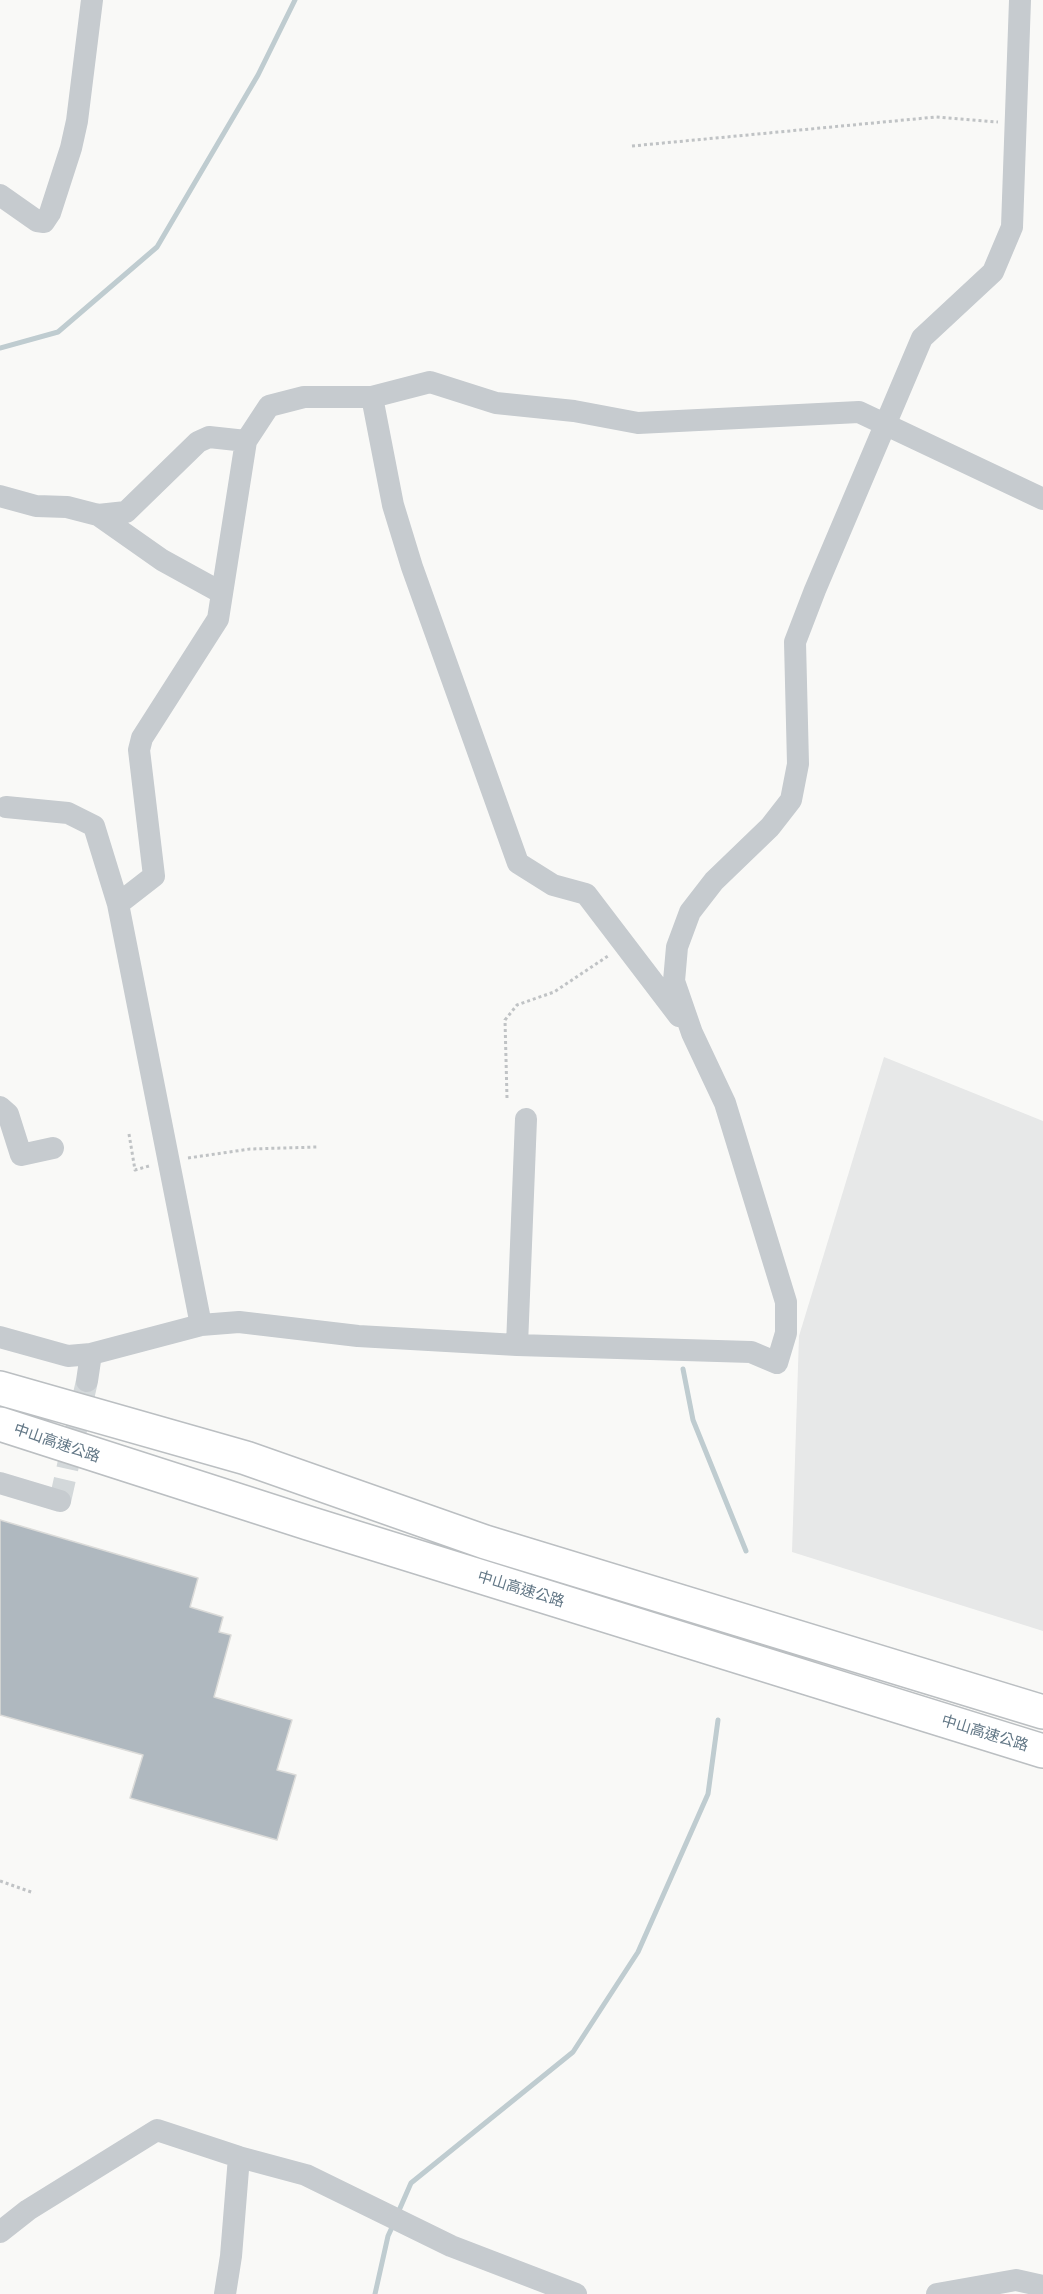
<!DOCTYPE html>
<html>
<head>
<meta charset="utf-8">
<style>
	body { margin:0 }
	canvas { display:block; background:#f9f9f7 }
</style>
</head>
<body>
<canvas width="1043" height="2294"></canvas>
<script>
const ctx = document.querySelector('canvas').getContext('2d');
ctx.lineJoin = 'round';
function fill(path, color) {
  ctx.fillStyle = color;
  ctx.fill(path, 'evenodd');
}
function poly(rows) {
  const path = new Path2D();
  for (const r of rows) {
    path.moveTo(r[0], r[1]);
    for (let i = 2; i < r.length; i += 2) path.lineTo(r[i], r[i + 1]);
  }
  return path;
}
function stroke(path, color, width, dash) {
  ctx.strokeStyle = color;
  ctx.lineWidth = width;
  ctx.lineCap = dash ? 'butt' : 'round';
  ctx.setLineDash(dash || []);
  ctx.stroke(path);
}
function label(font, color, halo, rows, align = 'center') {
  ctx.font = font + ' Lato,"Noto Sans TC",sans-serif';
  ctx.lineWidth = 6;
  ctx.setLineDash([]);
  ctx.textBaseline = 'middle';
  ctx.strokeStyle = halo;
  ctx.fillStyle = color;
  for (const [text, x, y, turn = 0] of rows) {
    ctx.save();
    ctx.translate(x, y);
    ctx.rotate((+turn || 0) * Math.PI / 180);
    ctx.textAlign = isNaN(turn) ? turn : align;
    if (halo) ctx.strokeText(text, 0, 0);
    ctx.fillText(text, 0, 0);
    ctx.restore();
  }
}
const built = poly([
	[884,1057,1043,1121,1043,1631,792,1552,799,1336]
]);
const stream = poly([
	[0,348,58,332,157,247,258,75,295,0],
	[683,1369,693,1420,746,1551],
	[397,2215,411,2183,573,2052,638,1952,708,1794,718,1720],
	[375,2294,388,2236,394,2223]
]);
const building = poly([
	[0,1520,198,1578,190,1607,223,1617,219,1632,231,1635,214,1697,292,1720,277,1770,296,1775,277,1840,130,1798,143,1755,0,1715,0,1520]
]);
const minorTunnel = poly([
	[60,1501,87,1381]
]);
const path = poly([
	[632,146,936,117,998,122],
	[507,1098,505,1020,517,1005,554,992,608,956],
	[129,1134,135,1170,149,1166],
	[188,1158,250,1149,317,1147],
	[0,1881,34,1893]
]);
const minor = poly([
	[0,195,37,221,44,222,50,213,71,148,77,121,92,0],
	[372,397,393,505,412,567,518,863,553,885,586,894,679,1016],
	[0,496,36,506,67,507,98,515,126,512,198,442,209,437,246,441],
	[98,515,162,560,222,593],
	[6,807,68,813,94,826,118,904],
	[0,1107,8,1114,21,1155,53,1148],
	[201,1325,118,904,154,876,139,750,142,738,218,619,246,441,269,406,304,397,372,397,430,382,496,403,574,411,638,423,859,412,1043,499],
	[0,1337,68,1356,91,1354,201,1325,239,1322,358,1336,517,1345,751,1352,777,1363,786,1333,786,1302,725,1103,692,1033,674,981,677,947,690,912,714,881,770,827,791,800,798,764,795,642,815,590,922,338,993,272,1012,227,1020,0],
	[517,1345,526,1119],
	[87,1381,91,1354],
	[0,1483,60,1501],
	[0,2232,28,2210,157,2130,239,2157,306,2175,451,2246,576,2294],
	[225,2294,231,2256,239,2157],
	[937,2294,1016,2280,1043,2286]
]);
const highway = poly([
	[0,1388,246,1458,485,1542,1043,1712],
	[0,1424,308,1523,1043,1751]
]);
const streetNames = [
	["中山高速公路",57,1443,19],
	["中山高速公路",521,1589,17],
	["中山高速公路",985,1733,17]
];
fill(built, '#e7e8e8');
stroke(stream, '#bfccd0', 5);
fill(building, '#afb8bf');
stroke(building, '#dbdbd9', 1.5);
stroke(minorTunnel, '#d3d8da', 22, [22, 11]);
stroke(highway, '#bbbfc2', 36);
stroke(path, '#c0c3c5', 3, [3, 3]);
stroke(minor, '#c6cbcf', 22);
stroke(highway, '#fff', 33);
label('15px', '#617685', '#fff', streetNames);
</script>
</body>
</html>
